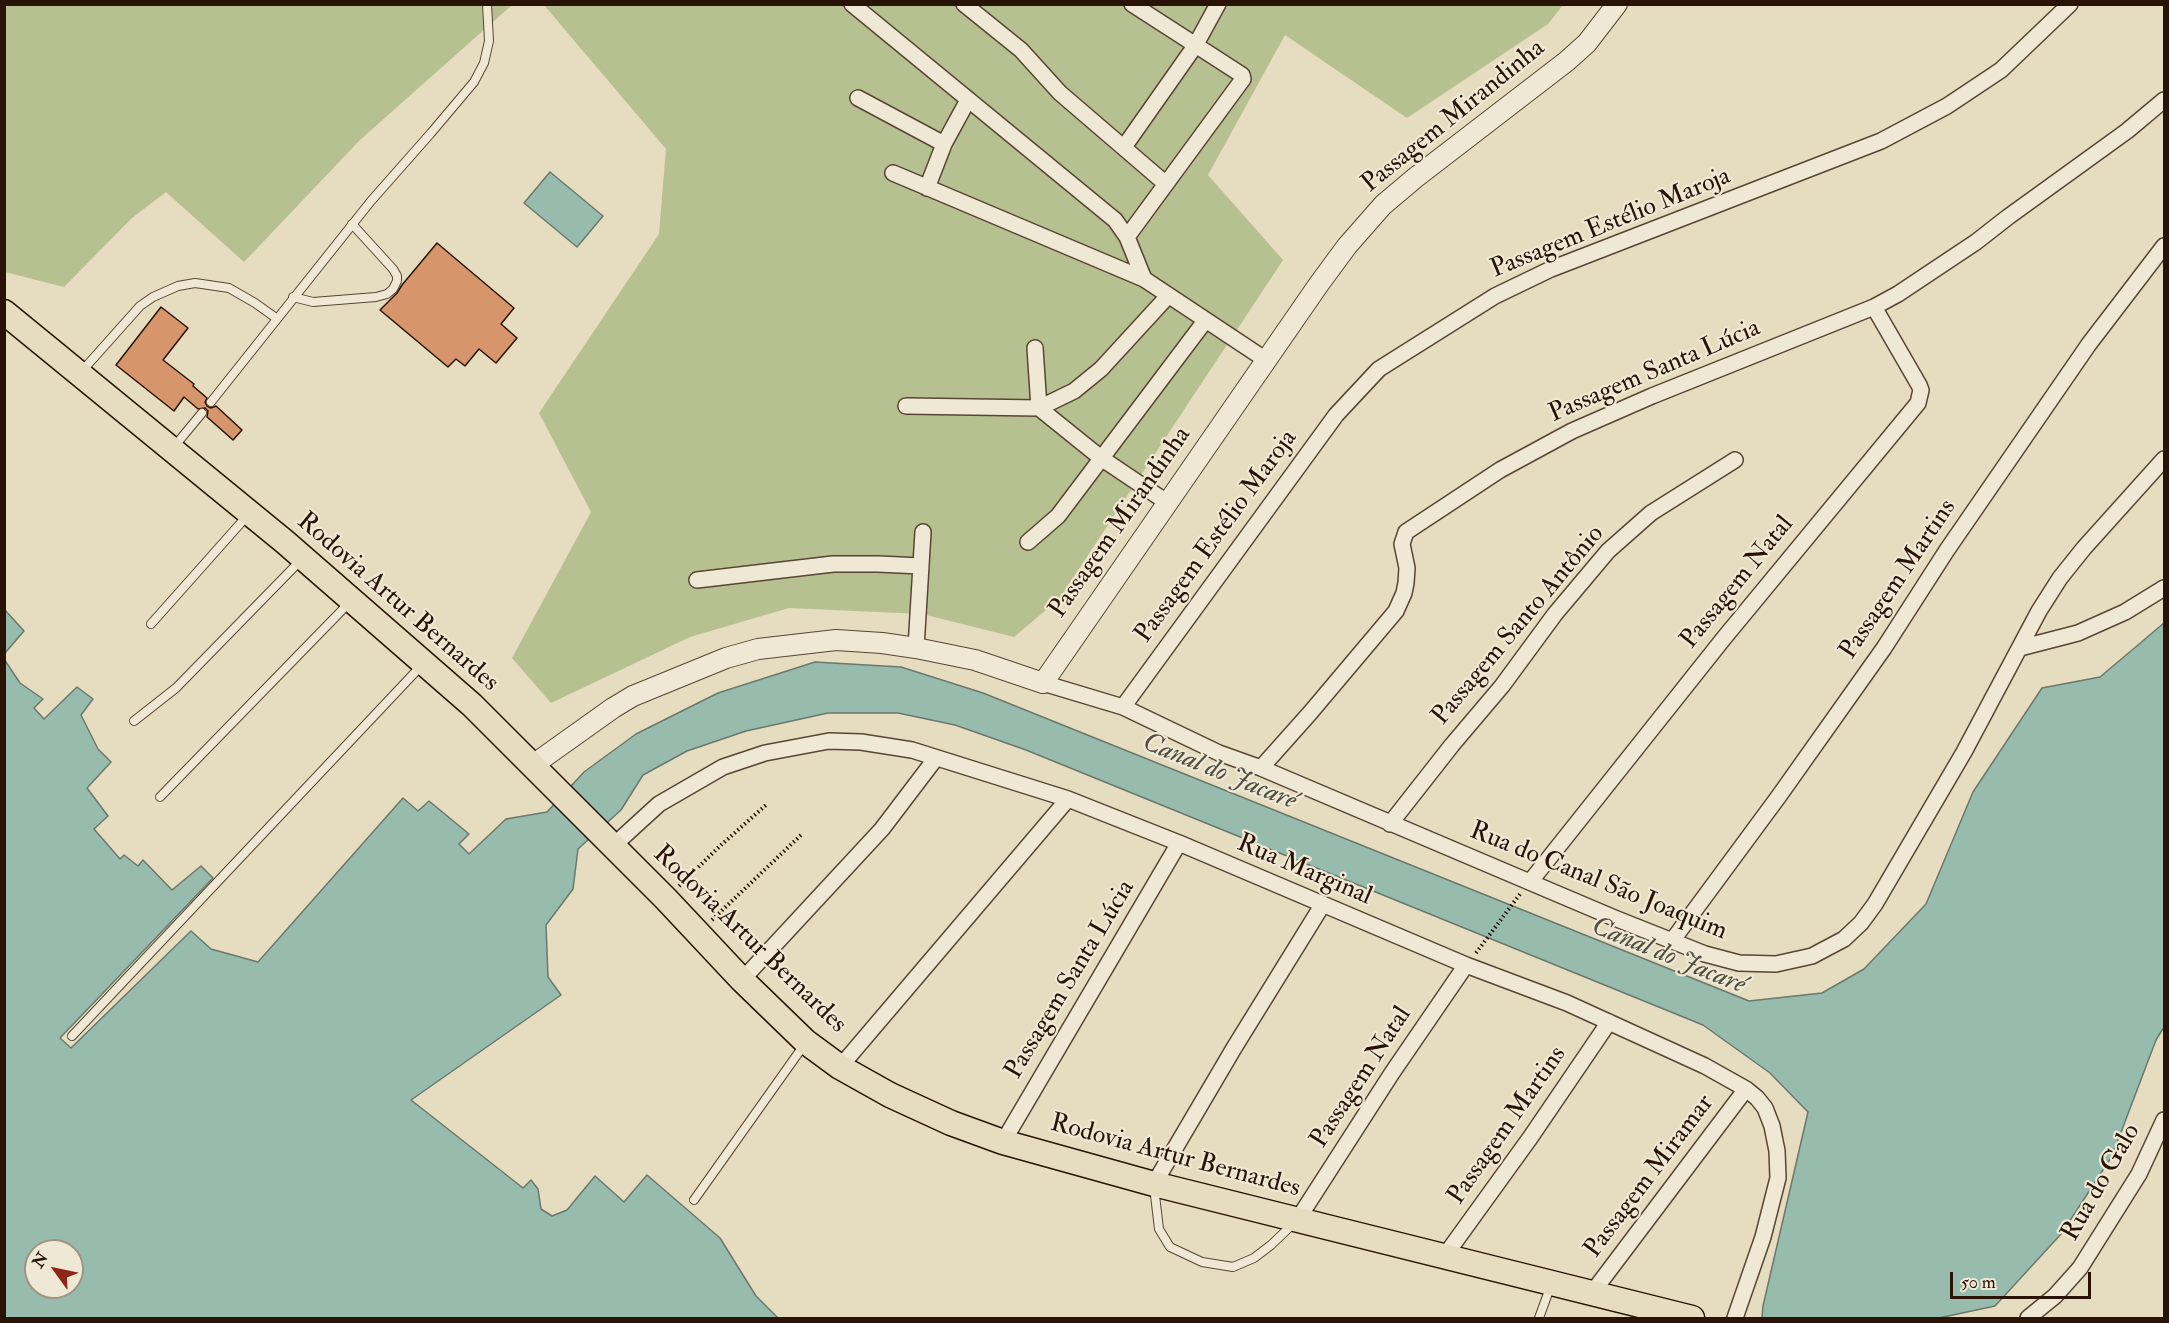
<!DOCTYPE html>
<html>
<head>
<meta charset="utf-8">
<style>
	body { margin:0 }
	#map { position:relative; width:2169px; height:1323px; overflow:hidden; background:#e6dcbf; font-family:"IM FELL Double Pica",serif }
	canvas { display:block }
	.frame { position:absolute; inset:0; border:6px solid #291306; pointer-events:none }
	.north { position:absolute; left:24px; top:1239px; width:60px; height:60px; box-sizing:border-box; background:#efe8d5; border:2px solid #a09382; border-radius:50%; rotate:303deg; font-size:16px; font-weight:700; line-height:24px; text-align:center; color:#291306 }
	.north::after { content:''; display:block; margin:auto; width:21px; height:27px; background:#8f2418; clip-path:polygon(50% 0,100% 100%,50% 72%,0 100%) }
	.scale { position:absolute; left:1950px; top:1272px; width:141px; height:27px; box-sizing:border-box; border:3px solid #291306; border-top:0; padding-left:8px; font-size:18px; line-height:21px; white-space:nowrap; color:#291306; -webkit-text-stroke:4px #efe8d5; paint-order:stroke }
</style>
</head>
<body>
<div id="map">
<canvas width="2169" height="1323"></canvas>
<div class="frame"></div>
<div class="north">N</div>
<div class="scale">50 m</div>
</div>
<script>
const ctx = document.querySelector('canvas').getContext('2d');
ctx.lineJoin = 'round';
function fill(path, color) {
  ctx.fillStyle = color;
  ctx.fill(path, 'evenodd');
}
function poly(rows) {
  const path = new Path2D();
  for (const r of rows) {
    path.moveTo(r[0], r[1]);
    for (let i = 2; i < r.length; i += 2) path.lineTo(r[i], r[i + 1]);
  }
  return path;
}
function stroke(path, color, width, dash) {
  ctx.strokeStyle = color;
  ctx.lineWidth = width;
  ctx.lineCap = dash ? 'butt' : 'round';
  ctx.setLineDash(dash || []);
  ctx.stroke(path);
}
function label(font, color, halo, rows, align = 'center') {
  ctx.font = font + ' "IM FELL Double Pica",serif';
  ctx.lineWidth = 4.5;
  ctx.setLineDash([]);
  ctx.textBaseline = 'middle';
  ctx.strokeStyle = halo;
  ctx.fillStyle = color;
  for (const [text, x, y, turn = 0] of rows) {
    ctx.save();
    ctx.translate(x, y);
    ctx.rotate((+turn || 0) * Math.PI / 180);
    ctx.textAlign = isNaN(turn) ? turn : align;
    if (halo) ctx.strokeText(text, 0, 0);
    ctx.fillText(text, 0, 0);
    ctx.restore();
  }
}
const green = poly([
	[5,5,512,5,360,140,244,262,166,192,132,218,64,287,5,272],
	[544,5,1563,5,1548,24,1407,118,1285,35,1208,175,1283,260,1059,599,1014,637,922,614,789,608,690,637,551,703,512,658,591,512,539,413,659,234,666,149]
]);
const water = poly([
	[550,172,603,216,577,247,524,203,550,172],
	[5,610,24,631,5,653,5,610],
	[2164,623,2164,1027,2156,1040,2112,1156,2062,1233,1995,1306,1939,1318,1762,1318,1763,1306,1808,1112,1770,1073,1703,1025,1026,750,955,725,898,713,828,713,746,731,687,751,643,775,621,810,578,849,573,889,546,925,548,977,561,995,411,1100,523,1188,531,1180,538,1189,541,1209,552,1216,567,1210,595,1176,624,1202,647,1175,720,1238,756,1296,778,1318,5,1318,4,659,20,683,43,699,34,708,44,719,77,687,93,699,81,715,98,749,111,762,87,788,108,816,94,829,120,859,124,855,138,866,143,860,172,890,201,866,213,878,60,1038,71,1048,191,931,211,949,258,962,403,798,418,811,429,801,469,834,459,844,469,854,506,819,547,812,584,772,636,734,718,693,815,662,901,667,983,693,1749,1001,1822,993,1864,969,1926,904,1973,792,2042,688,2100,677,2164,623],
	[36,1251,72,1251,72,1287,36,1287,36,1251]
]);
const building = poly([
	[437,243,514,308,501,324,517,338,496,363,479,349,465,366,456,359,448,367,380,310,397,293,402,285,437,243],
	[161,307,188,328,163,360,194,384,193,386,207,398,205,402,207,406,211,408,216,406,242,430,233,440,207,417,208,411,205,408,198,409,184,397,174,411,116,365,161,307]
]);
const path = poly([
	[679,886,721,845,766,805],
	[712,920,801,835],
	[1476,953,1520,894]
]);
const service = poly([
	[293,297,313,302,376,297,387,294,393,289,397,281,397,276,393,269,352,224],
	[82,371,140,306,153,297,178,286,195,283,229,288,255,303,276,318],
	[211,402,371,201,431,133,474,82,484,63,489,41,487,4],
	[173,448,202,413],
	[151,624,247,516],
	[134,721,176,688,300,561],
	[160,797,349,603],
	[72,1036,421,666],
	[1154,1187,1159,1229,1170,1247,1202,1262,1233,1267,1254,1258,1271,1245,1293,1224],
	[694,1200,804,1045],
	[1539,1318,1551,1285]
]);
const minor = poly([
	[852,4,1115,220,1127,237,1144,279],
	[964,4,1021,50,1060,93,1166,184],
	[858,98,944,144],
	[1124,147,1195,46,1218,4],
	[893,173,1144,279,1266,360],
	[927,188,944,144,968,100],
	[1127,237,1243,79,1242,75,1132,4],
	[1035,348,1039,408,1074,391,1101,369,1168,296],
	[906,406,1039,408,1101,458,1168,503],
	[1028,542,1058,516,1205,321],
	[697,580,833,564,878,564,921,566],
	[916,648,923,532],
	[2020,648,2078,633,2125,612,2164,588],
	[1043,683,1123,707,1219,753,1261,768,1612,917,1705,954,1739,963,1776,964,1812,956,1844,939,1861,923,1875,904,1964,752,2039,611,2060,578,2084,548,2164,459],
	[1123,707,1336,415,1379,369,1495,296,1551,269,1881,141,1947,106,2001,70,2070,4],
	[1261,768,1310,713,1396,611,1404,593,1406,583,1407,568,1402,544,1406,532,1500,470,1572,431,1652,396,1874,307,1898,294,1976,242,2008,217,2127,131,2164,100],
	[1390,824,1452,745,1502,686,1555,614,1608,551,1651,513,1735,460],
	[613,846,659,804,723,767,765,753,829,741,861,742,912,750,1068,799,1179,843,1466,965,1567,1003,1705,1066,1746,1089,1757,1098,1765,1108,1772,1126,1777,1151,1778,1178,1763,1237,1735,1318],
	[1530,882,1724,638,1918,403,1921,390,1919,385,1874,307],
	[1672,941,1779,796,1884,648,1947,550,2089,344,2164,246],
	[742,980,882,829,936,758],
	[840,1067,1068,799],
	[1003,1142,1179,843],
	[1154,1184,1234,1048,1323,904],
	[1298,1219,1392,1073,1466,965],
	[1444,1257,1530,1138,1609,1022],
	[1592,1293,1746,1089],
	[2028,1318,2055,1296,2080,1268,2139,1174,2164,1120]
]);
const tertiary = poly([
	[533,765,613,708,633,696,726,658,758,649,836,640,882,643,916,648,975,660,1043,683,1319,284,1347,246,1383,205,1415,178,1567,61,1587,43,1617,4]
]);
const primary = poly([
	[4,312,285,542,472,705,666,899,742,980,806,1042,840,1067,890,1095,951,1123,1003,1142,1154,1184,1692,1318]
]);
const streetNames = [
	["Passagem Mirandinha",1454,117,-39],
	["Passagem Estélio Maroja",1611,224,-22],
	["Passagem Santa Lúcia",1655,372,-23],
	["Passagem Mirandinha",1121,523,-55],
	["Passagem Estélio Maroja",1217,537,-54],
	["Passagem Martins",1899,580,-56],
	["Passagem Natal",1738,583,-51],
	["Rodovia Artur Bernardes",397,603,41],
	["Passagem Santo Antônio",1519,626,-50],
	["Rua Marginal",1304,871,23],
	["Rua do Canal São Joaquim",1598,882,22],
	["Rodovia Artur Bernardes",749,940,44],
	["Passagem Santa Lúcia",1071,980,-59],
	["Passagem Natal",1362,1078,-57],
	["Passagem Martins",1508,1126,-55],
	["Rodovia Artur Bernardes",1175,1157,15],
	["Passagem Miramar",1650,1177,-53],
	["Rua do Galo",2102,1183,-60]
];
const waterNames = [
	["Canal do Jacaré",1219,773,22],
	["Canal do Jacaré",1668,957,22]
];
fill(green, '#b7c090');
fill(water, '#97bcae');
stroke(water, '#6b786b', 1.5);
fill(building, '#d7956b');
stroke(building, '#291306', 1.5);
stroke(service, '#584534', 10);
stroke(minor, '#584534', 18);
stroke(tertiary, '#584534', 22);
stroke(primary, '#291306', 27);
stroke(path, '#291306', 4, [1.5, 3]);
stroke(service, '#efe8d5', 8);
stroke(minor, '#efe8d5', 15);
stroke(tertiary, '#efe8d5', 20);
stroke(primary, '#e6dcbf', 24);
label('26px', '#291306', '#efe8d5', streetNames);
label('italic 27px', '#504e41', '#efe8d5', waterNames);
</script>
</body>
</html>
